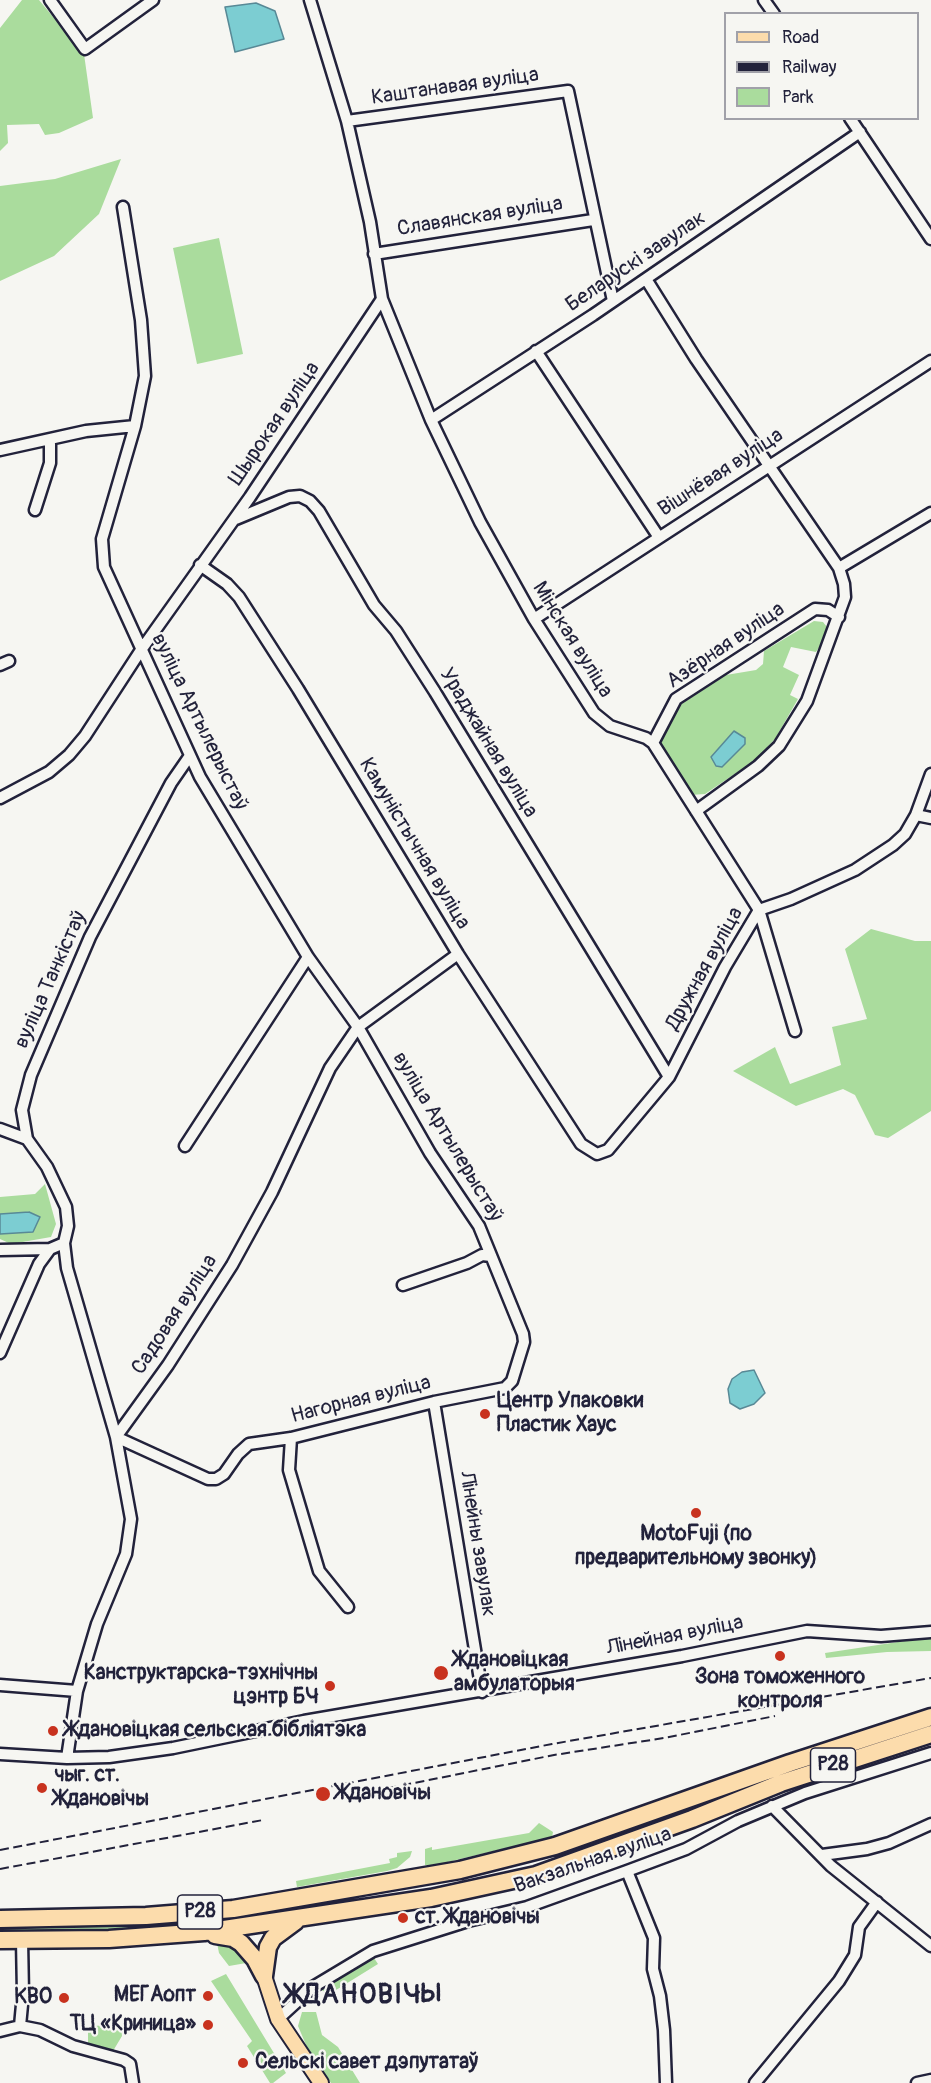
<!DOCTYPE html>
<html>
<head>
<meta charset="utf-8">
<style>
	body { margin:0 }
	#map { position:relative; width:931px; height:2083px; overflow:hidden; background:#f6f6f2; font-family:Pangolin,sans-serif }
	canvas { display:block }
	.legend { position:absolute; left:724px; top:12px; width:195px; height:108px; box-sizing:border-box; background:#f6f6f2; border:2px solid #a1a1a9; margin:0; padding:8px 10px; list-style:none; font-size:18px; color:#22223b }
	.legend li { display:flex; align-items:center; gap:12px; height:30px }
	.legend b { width:30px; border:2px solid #a1a1a9 }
</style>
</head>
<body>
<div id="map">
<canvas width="931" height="2083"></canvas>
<ul class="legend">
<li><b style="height:8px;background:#fcdcac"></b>Road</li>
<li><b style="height:8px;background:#22223b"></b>Railway</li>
<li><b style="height:16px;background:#aadc9d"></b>Park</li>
</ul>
</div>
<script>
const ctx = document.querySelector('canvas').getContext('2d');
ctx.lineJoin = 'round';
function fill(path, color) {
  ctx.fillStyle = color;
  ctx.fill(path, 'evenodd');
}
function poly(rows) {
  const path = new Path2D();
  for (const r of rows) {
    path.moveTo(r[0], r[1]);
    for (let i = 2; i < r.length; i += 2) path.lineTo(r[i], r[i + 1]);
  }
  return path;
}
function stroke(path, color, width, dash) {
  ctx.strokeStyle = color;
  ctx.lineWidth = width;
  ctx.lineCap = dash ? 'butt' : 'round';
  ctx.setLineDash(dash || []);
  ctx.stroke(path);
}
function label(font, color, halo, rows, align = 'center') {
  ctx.font = font + ' Pangolin,sans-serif';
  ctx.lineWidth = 4.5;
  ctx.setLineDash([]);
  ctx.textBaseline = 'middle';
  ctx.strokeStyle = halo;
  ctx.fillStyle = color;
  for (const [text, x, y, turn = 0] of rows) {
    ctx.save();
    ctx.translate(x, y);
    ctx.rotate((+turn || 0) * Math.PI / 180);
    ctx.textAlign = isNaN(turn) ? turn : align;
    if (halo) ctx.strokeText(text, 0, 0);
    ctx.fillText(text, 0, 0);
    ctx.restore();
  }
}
const green = poly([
	[22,0,39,0,84,54,93,118,59,133,45,135,39,124,7,125,8,143,0,151,0,28],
	[121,159,99,214,54,256,0,281,0,186,55,179],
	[219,238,243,354,197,364,173,248],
	[814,621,823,622,827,627,825,638,816,652,791,647,783,667,799,675,790,695,798,699,775,739,754,761,705,794,690,795,661,747,661,740,680,705,726,675,756,670,763,664,764,651],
	[871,929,915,941,931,941,931,1111,888,1138,875,1135,855,1095,843,1089,796,1106,733,1071,775,1047,790,1084,841,1065,832,1027,867,1019,845,949],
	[45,1184,56,1224,51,1237,11,1244,0,1239,0,1197,35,1194],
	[931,1637,931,1651,887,1652,826,1658,825,1653],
	[539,1823,553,1832,552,1837,431,1866,425,1865,425,1849,432,1847,432,1850,529,1833],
	[412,1851,410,1857,397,1868,387,1871,297,1887,296,1881,390,1863,389,1859,397,1857,397,1853],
	[212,1925,218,1928,0,1933,0,1928],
	[227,1942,252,1962,229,1966,219,1953,217,1943],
	[374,1958,378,1964,328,1995,322,1990],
	[226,1974,286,2073,273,2083,270,2083,247,2046,252,2041,211,1981],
	[302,2012,316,2012,322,2035,338,2047,360,2083,331,2083,309,2052,298,2026],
	[121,2025,122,2036,113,2051,88,2044,88,2026]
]);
const water = poly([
	[256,3,275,11,284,39,235,52,225,7,256,3],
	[734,731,745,738,745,744,722,767,716,766,711,757,734,731],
	[29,1212,40,1217,33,1232,0,1234,0,1214,29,1212],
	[754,1370,765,1393,754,1404,740,1409,730,1403,728,1389,732,1379,742,1372,754,1370]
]);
const minor = poly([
	[50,0,85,49,153,0],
	[764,0,774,14],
	[850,118,931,239],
	[347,121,568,91,613,301],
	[374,254,593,220],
	[646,279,696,359,839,568,844,584,845,597,807,701,779,746,758,766,696,811],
	[382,299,431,420,480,522,534,619,594,713,610,726,646,738,653,743,759,910,795,1031],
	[536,351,658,536],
	[431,420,593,315,860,132],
	[0,450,86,431,135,426],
	[35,510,50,463,50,439],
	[236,519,289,497,300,496,310,501,319,511,374,605,396,631,435,692,669,1077],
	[200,565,227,584,239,597,298,689,458,954,581,1144,597,1154,608,1150,669,1077,725,967,759,910,791,899,855,870,893,845,905,834,916,815,931,818],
	[839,568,931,513],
	[534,619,931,361],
	[0,665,9,661],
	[653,743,676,699,815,609,828,610,839,617],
	[0,798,49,772,69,755,85,736,141,650,250,497,382,299,370,222,347,121,310,0],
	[916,815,931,774],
	[0,1129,27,1139],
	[185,1146,308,957],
	[0,1250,50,1249],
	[403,1285,467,1263,482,1255,491,1256],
	[0,1353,39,1264,50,1249,64,1243],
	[434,1402,482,1692],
	[116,1437,208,1479,216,1479,224,1474,238,1454,249,1444,291,1438,434,1402,505,1388,512,1381,524,1342,523,1334,479,1226,430,1153,358,1027,308,957,200,777,104,567,102,539,135,426,145,376,141,320,123,207],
	[116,1437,168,1365,232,1265,272,1192,330,1068,358,1027,458,954],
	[291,1438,289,1470,319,1571,348,1607],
	[0,1685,77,1691],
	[0,1754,67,1758,109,1757,173,1748,304,1721,682,1656,807,1631,881,1636,931,1632],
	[67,1758,77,1691,97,1624,126,1554,131,1519,116,1437,67,1268,64,1243,68,1226,66,1207,47,1167,27,1139,22,1110,31,1075,90,937,171,783,189,757],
	[772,1806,831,1866,931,1946],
	[822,1855,867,1849,889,1843,931,1824],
	[627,1871,654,1938,653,1969,660,1996,664,2030,666,2083],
	[22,1940,23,1994,20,2026,40,2030,73,2046,124,2060,130,2064,133,2083],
	[278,2019,313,1987,373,1951,468,1921,527,1907,627,1871,686,1849,738,1821,805,1793,931,1753],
	[0,2031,20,2026],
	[755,2083,839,1981,855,1955,859,1927,877,1902],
	[917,2083,931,2080]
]);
const major = poly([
	[264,1976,278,2019,321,2083]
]);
const highway = poly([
	[0,1919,146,1916,233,1909,460,1870,555,1846,790,1763,931,1717],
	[215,1935,233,1938,241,1943,255,1959,264,1976],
	[0,1940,109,1939,204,1932,431,1898,536,1875,692,1819,781,1783,931,1734],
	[264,1976,268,1947,273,1938,296,1921]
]);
const rail = poly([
	[389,1788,554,1755,664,1738,775,1716],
	[0,1850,552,1744,931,1678],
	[0,1869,263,1820]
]);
const markers = [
	[485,1414,6,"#c8321e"],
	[696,1513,6,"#c8321e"],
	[780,1656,6,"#c8321e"],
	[441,1673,8,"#c8321e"],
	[330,1686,6,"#c8321e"],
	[53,1731,6,"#c8321e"],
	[42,1788,6,"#c8321e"],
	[323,1794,8,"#c8321e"],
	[403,1918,6,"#c8321e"],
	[208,1996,6,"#c8321e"],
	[64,1998,6,"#c8321e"],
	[208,2025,6,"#c8321e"],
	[243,2063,6,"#c8321e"]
];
const shields = [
	[833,1765,45],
	[200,1912,45]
];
const shieldNames = [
	["Р28",833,1765],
	["Р28",200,1912]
];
const streetNames = [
	["Каштанавая вуліца",455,87,-8],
	["Славянская вуліца",480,217,-9],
	["Беларускі завулак",636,262,-34],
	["Шырокая вуліца",275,424,-56],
	["Вішнёвая вуліца",721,473,-33],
	["Мінская вуліца",572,640,58],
	["Азёрная вуліца",726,646,-34],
	["вуліца Артылерыстаў",199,722,64],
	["Ураджайная вуліца",488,743,59],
	["Камуністычная вуліца",414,844,59],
	["Дружная вуліца",705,969,-61],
	["вуліца Танкістаў",51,980,-66],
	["вуліца Артылерыстаў",447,1137,59],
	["Садовая вуліца",175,1315,-57],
	["Нагорная вуліца",361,1400,-14],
	["Лінейны завулак",477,1544,81],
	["Лінейная вуліца",675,1636,-11],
	["Вакзальная вуліца",593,1861,-19]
];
const poiNames = [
	["Центр Упаковки",497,1402],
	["Пластик Хаус",497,1426],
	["MotoFuji (по",696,1535,"center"],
	["предварительному звонку)",696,1559,"center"],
	["Ждановіцкая",454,1661],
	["амбулаторыя",454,1685],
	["Канструктарска-тэхнічны",318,1674,"right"],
	["цэнтр БЧ",318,1698,"right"],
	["Зона томоженного",780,1678,"center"],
	["контроля",780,1702,"center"],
	["Ждановіцкая сельская бібліятэка",65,1731],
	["чыг. ст.",54,1776],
	["Ждановічы",54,1800],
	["Ждановічы",336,1794],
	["ст. Ждановічы",415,1918],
	["МЕГАопт",196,1996,"right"],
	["KBО",52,1998,"right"],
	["ТЦ «Криница»",196,2025,"right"],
	["Сельскі савет дэпутатаў",255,2063]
];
const districtNames = [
	["ЖДАНОВІЧЫ",364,1996]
];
fill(green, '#aadc9d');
fill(water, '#7ccdd2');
stroke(water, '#588996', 1.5);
stroke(minor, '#22223b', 15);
stroke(major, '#22223b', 18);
stroke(highway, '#22223b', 21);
stroke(minor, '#f6f6f2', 10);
stroke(major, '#fcdcac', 14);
stroke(highway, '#fcdcac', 16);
stroke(rail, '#22223b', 2, [9, 4.5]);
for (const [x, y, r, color] of markers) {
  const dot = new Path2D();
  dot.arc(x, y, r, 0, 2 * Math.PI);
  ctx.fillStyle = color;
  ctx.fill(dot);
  stroke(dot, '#f6f6f2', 2);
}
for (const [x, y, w] of shields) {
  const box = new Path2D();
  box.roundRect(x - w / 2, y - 17, w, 34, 4.5);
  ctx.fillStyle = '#f6f6f2';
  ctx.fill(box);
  stroke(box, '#22223b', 1.5);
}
label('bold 20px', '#22223b', null, shieldNames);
label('21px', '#22223b', '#f6f6f2', streetNames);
label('bold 21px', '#22223b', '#f6f6f2', poiNames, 'left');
ctx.letterSpacing = '1.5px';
label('bold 27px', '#22223b', '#f6f6f2', districtNames);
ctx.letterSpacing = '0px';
</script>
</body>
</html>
